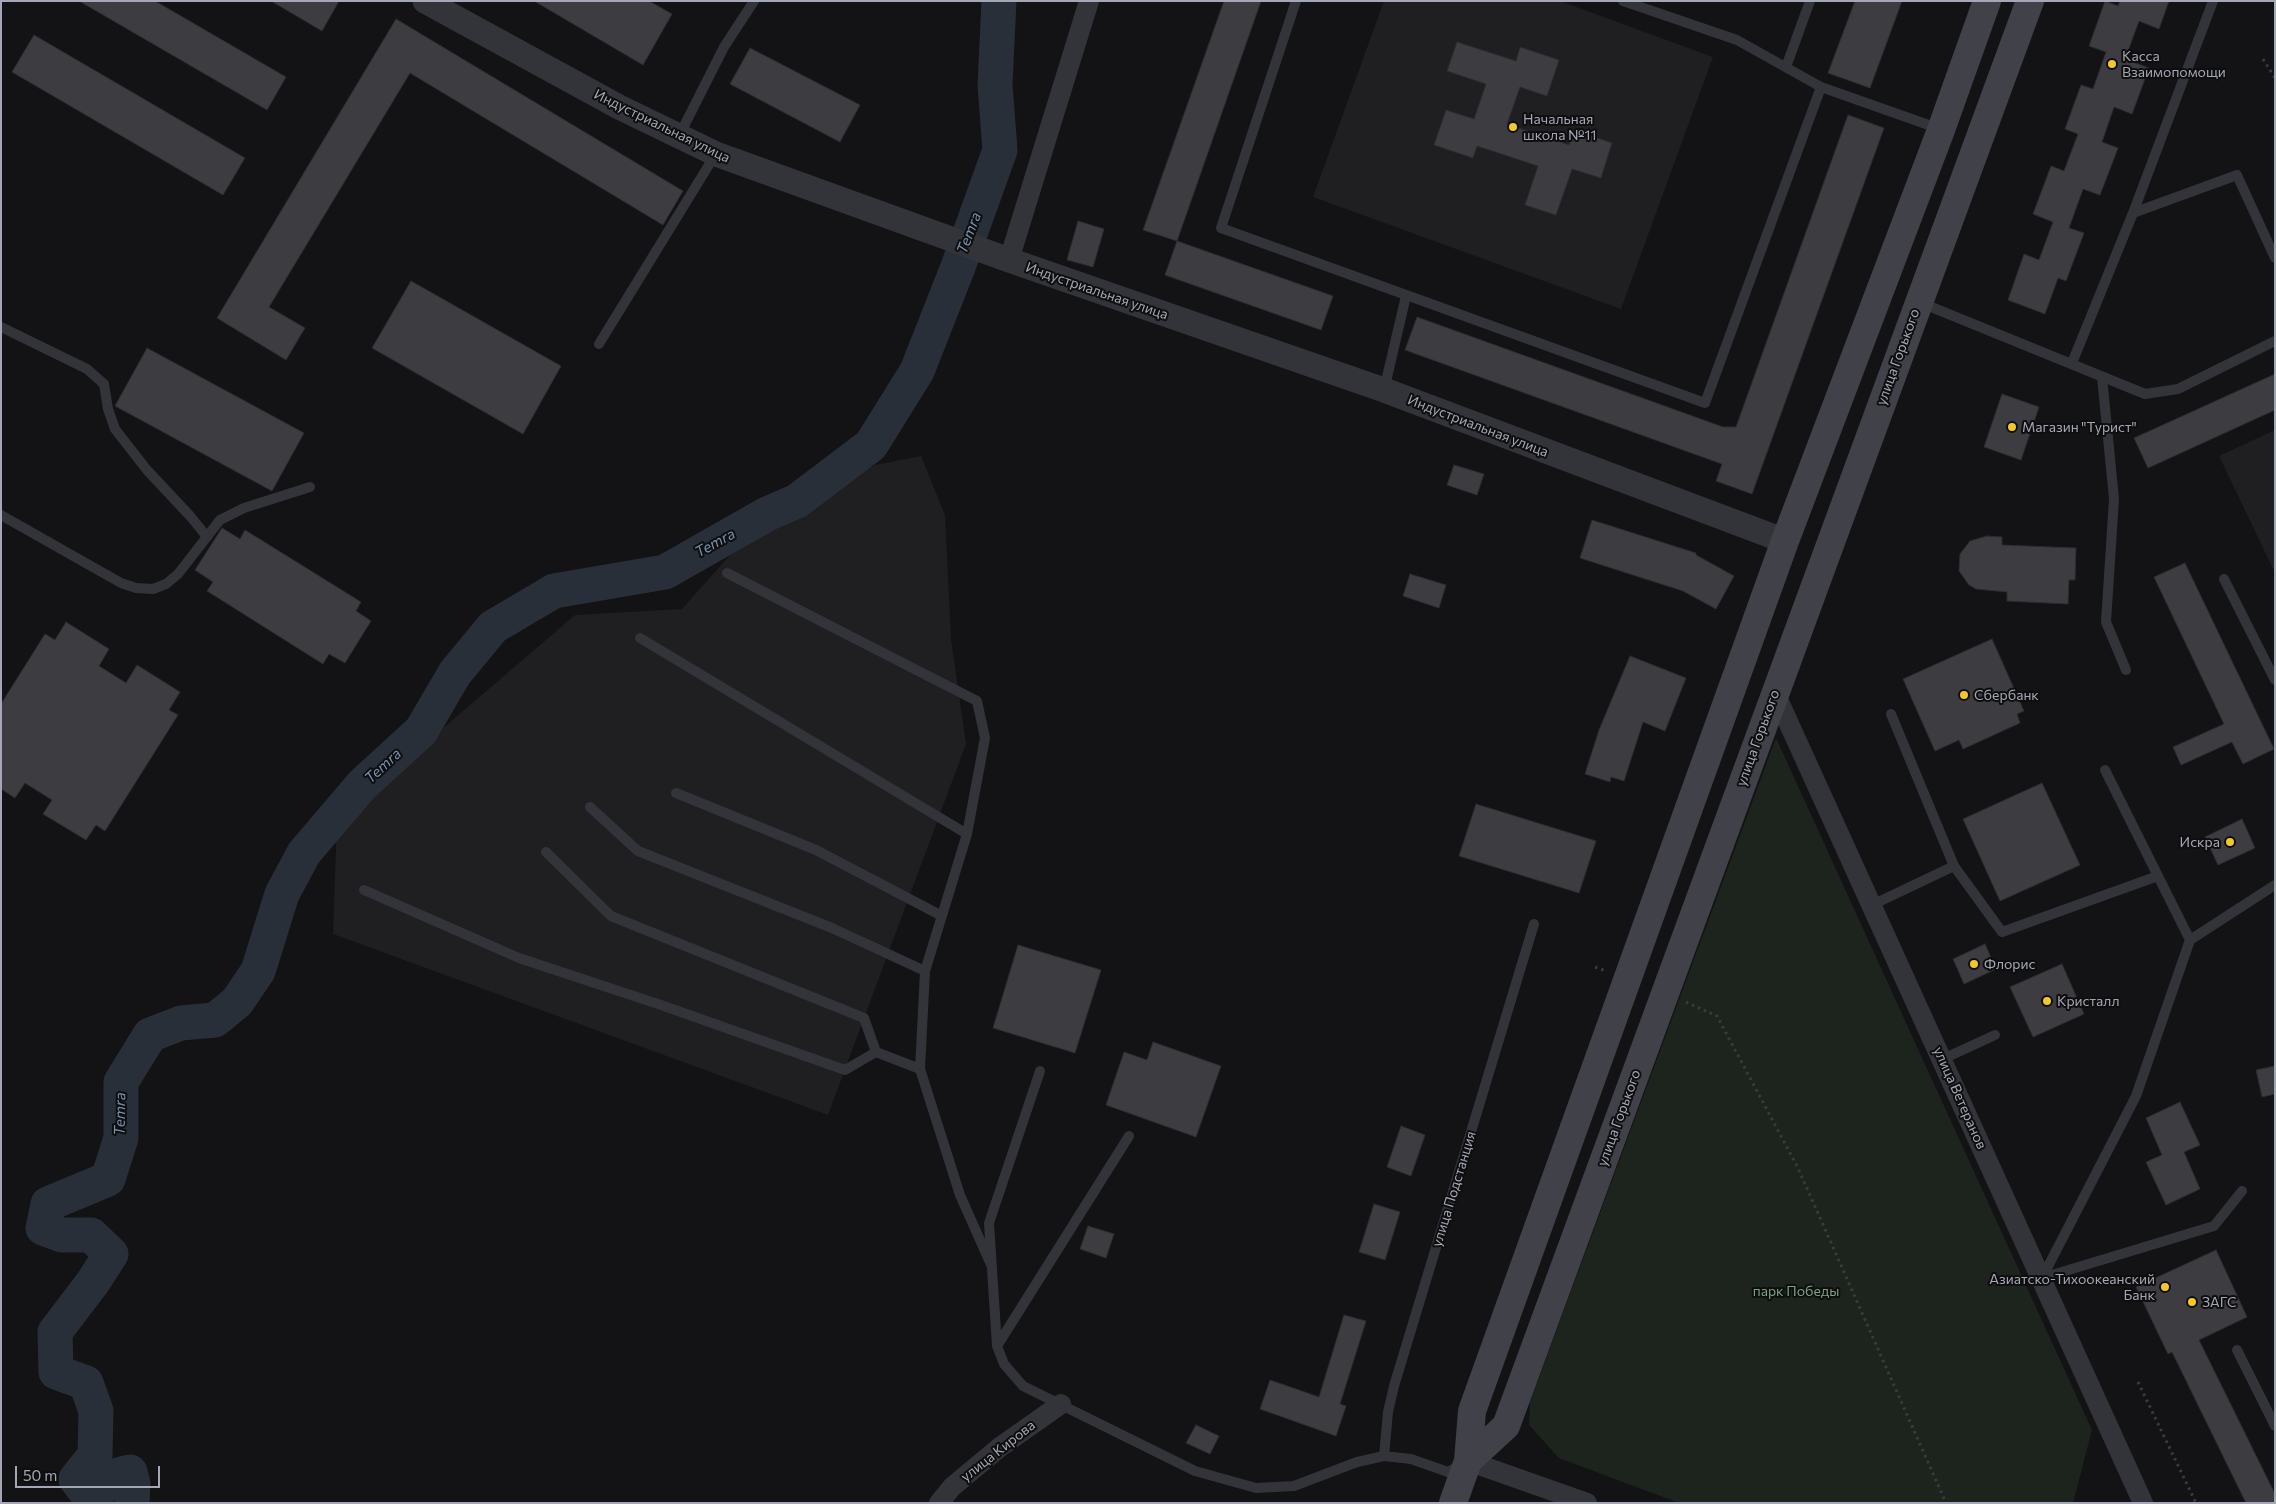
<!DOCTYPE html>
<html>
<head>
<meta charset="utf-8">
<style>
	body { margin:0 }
	#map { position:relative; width:2276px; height:1504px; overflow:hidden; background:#131214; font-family:Commissioner,sans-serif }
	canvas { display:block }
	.frame { position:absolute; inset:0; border:2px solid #a4a7b5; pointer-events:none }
	.scale { position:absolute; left:15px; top:1466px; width:145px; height:22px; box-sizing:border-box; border:2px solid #a4a7b5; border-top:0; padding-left:6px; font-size:15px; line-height:18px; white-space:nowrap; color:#a4a7b5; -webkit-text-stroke:4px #0e0e0f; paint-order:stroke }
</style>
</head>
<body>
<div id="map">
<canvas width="2276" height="1504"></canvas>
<div class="frame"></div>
<div class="scale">50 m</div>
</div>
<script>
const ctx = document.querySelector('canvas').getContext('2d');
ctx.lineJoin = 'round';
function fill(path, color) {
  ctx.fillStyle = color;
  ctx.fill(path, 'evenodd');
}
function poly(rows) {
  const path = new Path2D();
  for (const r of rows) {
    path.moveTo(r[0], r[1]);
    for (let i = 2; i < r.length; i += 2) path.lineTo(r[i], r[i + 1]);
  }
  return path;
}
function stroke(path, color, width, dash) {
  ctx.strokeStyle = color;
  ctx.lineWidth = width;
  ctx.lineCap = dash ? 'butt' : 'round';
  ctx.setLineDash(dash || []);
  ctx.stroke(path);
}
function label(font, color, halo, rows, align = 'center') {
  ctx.font = font + ' Commissioner,sans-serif';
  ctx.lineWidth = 4;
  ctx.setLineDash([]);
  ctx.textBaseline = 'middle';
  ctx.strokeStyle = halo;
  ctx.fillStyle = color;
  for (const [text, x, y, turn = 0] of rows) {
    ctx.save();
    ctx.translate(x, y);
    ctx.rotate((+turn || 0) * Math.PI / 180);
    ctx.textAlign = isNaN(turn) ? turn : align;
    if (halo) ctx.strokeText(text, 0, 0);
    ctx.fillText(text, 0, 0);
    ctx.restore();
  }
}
const built = poly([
	[1384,1,1560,1,1713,57,1621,309,1313,197],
	[2275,430,2275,573,2219,456],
	[921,456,945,515,951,639,966,744,828,1115,333,934,337,819,575,615,682,609,747,536,875,465]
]);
const green = poly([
	[1776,738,2092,1430,2073,1503,1679,1503,1559,1458,1529,1425,1530,1402]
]);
const river = poly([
	[132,1503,133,1484,130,1472,111,1477,92,1500,76,1479,95,1455,96,1411,86,1383,56,1372,55,1332,93,1282,111,1254,91,1235,62,1235,43,1228,48,1204,108,1179,121,1138,121,1082,150,1035,181,1023,215,1020,237,1002,258,971,282,894,304,853,362,785,421,731,455,673,493,627,554,591,665,572,767,514,797,501,871,445,917,371,958,267,1000,150,995,85,999,1]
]);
const building = poly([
	[79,1,155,1,286,77,267,110,79,1],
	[271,1,339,1,322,31,271,1],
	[534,1,649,1,672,14,643,65,534,1],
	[1224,1,1261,1,1177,241,1143,230,1224,1],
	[1855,1,1902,1,1870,88,1828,73,1855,1],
	[2105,1,2118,6,2120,1,2169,1,2159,29,2139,21,2125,59,2149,68,2132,114,2114,107,2102,142,2118,148,2100,195,2083,189,2069,228,2084,233,2066,281,2058,278,2045,314,2008,300,2024,254,2039,260,2053,222,2033,214,2051,166,2064,171,2078,134,2065,129,2081,85,2093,89,2106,52,2089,46,2105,1],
	[396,19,683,191,663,225,410,73,269,307,305,328,286,360,217,318,396,19],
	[34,35,245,158,223,195,12,72,34,35],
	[1457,42,1516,61,1520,47,1559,60,1547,96,1520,87,1507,124,1569,145,1574,130,1612,143,1601,178,1572,169,1556,215,1525,205,1538,166,1477,146,1473,158,1434,145,1446,110,1474,119,1486,84,1447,71,1457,42],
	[750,48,860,105,840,142,730,84,750,48],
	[1848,115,1884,128,1752,494,1716,481,1722,464,1405,350,1417,317,1723,427,1736,427,1848,115],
	[1078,221,1104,229,1093,267,1067,260,1078,221],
	[1177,241,1333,296,1321,330,1165,275,1177,241],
	[411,281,561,366,523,434,372,348,411,281],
	[147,348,304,433,272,491,115,406,147,348],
	[2275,374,2275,410,2148,468,2134,438,2275,374],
	[2002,394,2039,407,2021,460,1984,447,2002,394],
	[1454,465,1484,474,1477,495,1447,485,1454,465],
	[1592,520,1696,553,1696,555,1734,576,1716,609,1683,591,1580,558,1592,520],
	[222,528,240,539,245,530,361,602,356,611,371,621,345,663,329,654,323,664,207,591,213,582,195,570,222,528],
	[1987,536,2002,537,2002,545,2076,548,2075,580,2069,580,2068,604,2007,601,2007,592,1976,589,1969,585,1959,571,1960,554,1970,541,1987,536],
	[2185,563,2274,749,2243,764,2232,742,2181,765,2173,747,2224,724,2154,577,2185,563],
	[1410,574,1446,585,1439,608,1403,596,1410,574],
	[66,622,109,649,99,666,126,683,137,665,180,692,169,710,178,715,105,831,96,825,86,840,43,814,52,800,25,783,15,798,1,789,1,704,45,634,55,640,66,622],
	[1992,639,2024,711,2017,714,2020,723,1963,749,1959,740,1935,751,1903,679,1992,639],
	[1630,656,1686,678,1665,731,1643,722,1624,781,1611,777,1610,782,1585,774,1599,730,1630,656],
	[2042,783,2080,865,2000,901,1963,819,2042,783],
	[1476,804,1596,841,1579,893,1459,856,1476,804],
	[2242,819,2255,848,2218,865,2205,837,2242,819],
	[1985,944,1996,969,1964,984,1953,959,1985,944],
	[1018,945,1101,970,1075,1053,993,1028,1018,945],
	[2062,964,2084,1014,2033,1037,2010,987,2062,964],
	[1153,1042,1221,1066,1196,1137,1106,1105,1124,1052,1147,1060,1153,1042],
	[2275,1066,2275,1094,2262,1097,2256,1070,2275,1066],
	[2180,1102,2200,1145,2184,1152,2200,1189,2166,1205,2146,1162,2162,1155,2146,1118,2180,1102],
	[1401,1126,1425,1135,1411,1176,1387,1167,1401,1126],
	[1374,1204,1400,1212,1385,1260,1359,1252,1374,1204],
	[1088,1226,1114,1234,1106,1258,1080,1249,1088,1226],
	[2216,1250,2247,1317,2199,1340,2275,1494,2275,1503,2246,1503,2172,1352,2168,1354,2136,1287,2216,1250],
	[1344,1315,1366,1321,1340,1404,1346,1406,1336,1436,1260,1409,1270,1380,1319,1397,1344,1315],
	[1196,1425,1219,1436,1210,1454,1186,1443,1196,1425]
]);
const path = poly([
	[2263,59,2275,78],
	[1595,967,1606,971],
	[1686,1002,1717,1016,1798,1168,1946,1503],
	[2138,1382,2196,1503]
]);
const service = poly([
	[1296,1,1221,228,1705,403,1821,87],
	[1623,1,1737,40,1821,87,1940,129],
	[2213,1,2133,213,2237,175,2275,258],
	[1786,67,1810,1],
	[679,136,724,47,754,1],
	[1919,302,2145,394,2178,389,2275,341],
	[1,327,87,369,104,384,108,409,115,429,147,470,191,517,207,537],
	[599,344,715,155],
	[2072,363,2133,213],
	[2102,377,2114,499,2106,622,2126,670],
	[1384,390,1406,296],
	[1,515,121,583,136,588,153,589,166,584,178,574,220,520,244,508,310,487],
	[727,573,977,701,985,738,967,834,925,971,920,1069,960,1195,992,1267],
	[2224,579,2275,680],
	[640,638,967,834],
	[1891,714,1954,866,2002,932,2158,876],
	[2105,770,2190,940],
	[676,793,816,850,942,916],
	[590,807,638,851,832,928,925,971],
	[546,852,611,916,864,1018,876,1052],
	[364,890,519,958,661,1005,845,1070,876,1052,920,1069],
	[1872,905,1954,866],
	[1943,1059,1995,1035],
	[1040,1071,989,1223,997,1346,1004,1364,1023,1386,1195,1471,1256,1488,1294,1486,1357,1462,1384,1456,1411,1459,1448,1472,1460,1465],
	[2042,1278,2136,1096,2190,940,2275,885],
	[2042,1278,2214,1226,2242,1191],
	[997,1346,1129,1136],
	[2237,1350,2275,1426],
	[1384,1456,1388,1412,1394,1386,1534,924]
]);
const minor = poly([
	[1009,260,1089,1],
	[1775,693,2143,1503],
	[1468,1461,1587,1503],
	[939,1503,952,1487,1000,1447,1061,1404]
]);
const tertiary = poly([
	[425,1,619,107,716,154,1009,260,1384,390,1785,541]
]);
const secondary = poly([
	[1468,1461,1506,1426,2030,1],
	[1453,1503,1468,1461,1472,1411,1785,541,1941,130,1987,1]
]);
const markers = [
	[2112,64,5,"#f5c82a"],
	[1513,127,5,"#f5c82a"],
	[2012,427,5,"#f5c82a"],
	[1964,695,5,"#f5c82a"],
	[2230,842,5,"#f5c82a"],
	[1974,964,5,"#f5c82a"],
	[2047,1001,5,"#f5c82a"],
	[2165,1287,5,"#f5c82a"],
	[2192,1302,5,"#f5c82a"]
];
const poiNames = [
	["Касса",2122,56],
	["Взаимопомощи",2122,72],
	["Начальная",1523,119],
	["школа №11",1523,135],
	["Магазин \"Турист\"",2022,427],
	["Сбербанк",1974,695],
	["Искра",2220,842,"right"],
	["Флорис",1984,964],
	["Кристалл",2057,1001],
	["Азиатско-Тихоокеанский",2155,1279,"right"],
	["Банк",2155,1295,"right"],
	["ЗАГС",2202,1302]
];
const streetNames = [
	["Индустриальная улица",662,126,26],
	["Индустриальная улица",1097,291,19],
	["улица Горького",1898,357,-70],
	["Индустриальная улица",1478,426,21],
	["улица Горького",1758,738,-70],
	["улица Ветеранов",1960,1098,66],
	["улица Горького",1619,1118,-70],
	["улица Подстанция",1454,1189,-73],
	["улица Кирова",998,1451,-38]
];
const parkNames = [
	["парк Победы",1796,1291]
];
const waterNames = [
	["Temra",969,233,-69],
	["Temra",715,543,-29],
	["Temra",383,766,-43],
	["Temra",120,1114,-89]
];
fill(built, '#1f1e21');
fill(green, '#1d241e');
stroke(river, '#292f38', 35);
fill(building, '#3d3c41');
stroke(building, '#2d2c30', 1);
stroke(path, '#393b40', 3, [2.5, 4]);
stroke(service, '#333439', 10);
stroke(minor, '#333439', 20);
stroke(tertiary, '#333439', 25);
stroke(secondary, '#414249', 28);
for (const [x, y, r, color] of markers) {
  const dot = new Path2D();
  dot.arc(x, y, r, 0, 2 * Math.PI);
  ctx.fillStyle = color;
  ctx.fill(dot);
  stroke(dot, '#0e0e0f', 2);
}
label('14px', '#a4a7b5', '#0e0e0f', poiNames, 'left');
label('14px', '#a4a7b5', '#0e0e0f', streetNames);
label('14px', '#7aa181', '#0e0e0f', parkNames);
label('italic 15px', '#7991b1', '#0e0e0f', waterNames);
</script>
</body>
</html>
